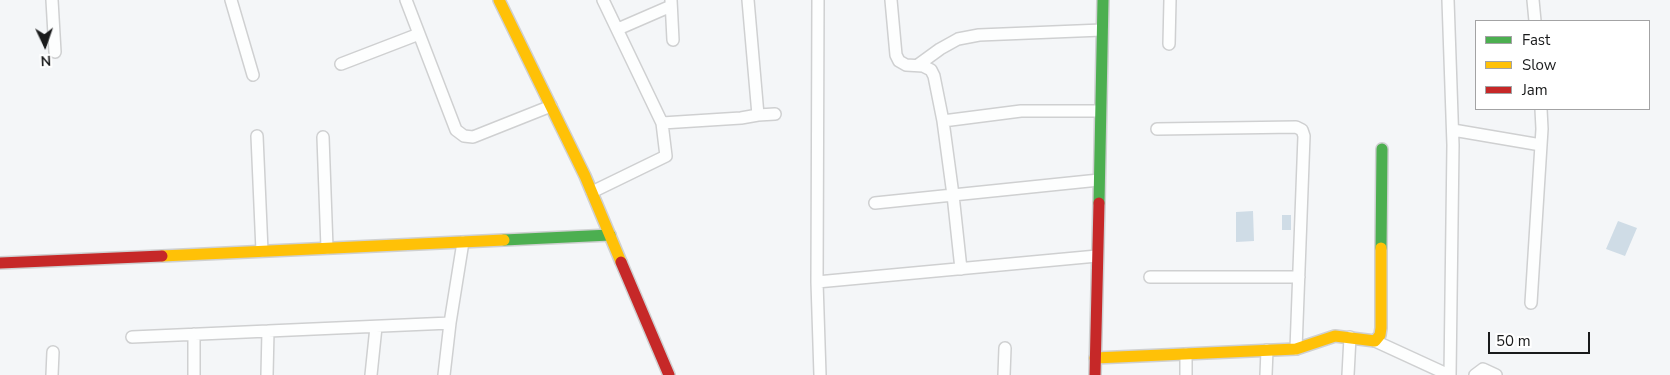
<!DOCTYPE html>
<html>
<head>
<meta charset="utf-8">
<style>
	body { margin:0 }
	#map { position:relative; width:1670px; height:375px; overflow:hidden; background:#f4f6f8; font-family:"Nunito Sans",sans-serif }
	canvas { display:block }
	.legend { position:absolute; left:1475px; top:20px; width:175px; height:90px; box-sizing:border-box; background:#fff; border:1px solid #a3a3a4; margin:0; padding:6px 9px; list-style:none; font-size:15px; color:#191a1b }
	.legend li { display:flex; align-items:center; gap:10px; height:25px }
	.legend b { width:25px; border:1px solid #a3a3a4 }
	.north { position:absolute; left:20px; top:20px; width:50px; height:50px; -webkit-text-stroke:4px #fff; paint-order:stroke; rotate:177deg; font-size:14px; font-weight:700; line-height:20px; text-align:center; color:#191a1b }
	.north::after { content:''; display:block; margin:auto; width:18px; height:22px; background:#191a1b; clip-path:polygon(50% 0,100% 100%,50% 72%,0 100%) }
	.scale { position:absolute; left:1488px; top:332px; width:102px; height:22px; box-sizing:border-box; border:2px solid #191a1b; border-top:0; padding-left:6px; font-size:15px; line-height:18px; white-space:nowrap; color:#191a1b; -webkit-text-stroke:4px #fff; paint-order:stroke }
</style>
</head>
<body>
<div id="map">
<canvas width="1670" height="375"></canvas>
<ul class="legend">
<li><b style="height:6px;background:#4caf50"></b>Fast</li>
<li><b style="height:6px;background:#ffc107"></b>Slow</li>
<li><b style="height:6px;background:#c62828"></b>Jam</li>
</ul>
<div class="north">N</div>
<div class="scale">50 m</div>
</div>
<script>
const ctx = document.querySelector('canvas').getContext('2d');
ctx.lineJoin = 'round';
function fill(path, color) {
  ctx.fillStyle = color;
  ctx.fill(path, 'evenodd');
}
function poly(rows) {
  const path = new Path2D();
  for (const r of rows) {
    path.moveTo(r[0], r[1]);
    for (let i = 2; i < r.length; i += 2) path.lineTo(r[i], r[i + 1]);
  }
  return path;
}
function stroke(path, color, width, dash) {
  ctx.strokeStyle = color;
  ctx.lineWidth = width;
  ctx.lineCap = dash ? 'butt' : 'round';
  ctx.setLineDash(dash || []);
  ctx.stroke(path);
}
const building = poly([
	[1253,211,1254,241,1236,242,1236,212],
	[1282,215,1291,215,1291,230,1282,230],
	[1618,221,1637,228,1625,256,1606,249]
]);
const street = poly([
	[52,0,55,52],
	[231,0,253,75],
	[406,0,456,130,464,136,473,137,551,106],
	[671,0,673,40],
	[818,0,817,282,820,375],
	[891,0,896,55,899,61,906,65,923,66,931,70,934,76,943,121,953,195,961,269],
	[1448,0,1453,145,1450,375],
	[1533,0,1535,21],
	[618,29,671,6],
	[1169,44,1170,0],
	[341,64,419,34],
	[918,65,940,49,958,39,979,35,1102,30],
	[758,115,775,114],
	[943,121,1021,111,1100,111],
	[662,123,741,118,758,115,748,0],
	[1157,129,1296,127,1302,130,1304,136,1296,349],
	[1453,130,1541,145],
	[257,136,262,251],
	[323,137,327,248],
	[592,192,666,156,662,123,603,0],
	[875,203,1099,180],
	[1150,277,1299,277],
	[817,282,1097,256],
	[1531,303,1542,129,1541,109],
	[132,337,450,323],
	[1375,341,1449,375],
	[1186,354,1186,375],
	[52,375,53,352],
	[194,375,194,334],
	[267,375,268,331],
	[371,375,376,327],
	[444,375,450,323,463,242],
	[1004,375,1005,348],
	[1266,375,1267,350],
	[1348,375,1350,337],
	[1475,375,1483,369,1496,375]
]);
const fast = poly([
	[1099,203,1103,0],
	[504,240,610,235],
	[1381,248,1382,149]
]);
const slow = poly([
	[499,0,585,176,621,262],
	[162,256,504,240],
	[1095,358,1296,349,1335,336,1375,341,1380,335,1381,328,1381,248]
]);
const jam = poly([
	[621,262,669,375],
	[0,263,162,256],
	[1095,375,1099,203]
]);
fill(building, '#cfdce6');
stroke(street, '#cfd0d1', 14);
stroke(fast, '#cfd0d1', 14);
stroke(slow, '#cfd0d1', 14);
stroke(jam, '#cfd0d1', 14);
stroke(street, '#fdfefe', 11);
stroke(fast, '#4caf50', 11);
stroke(slow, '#ffc107', 11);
stroke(jam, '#c62828', 11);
</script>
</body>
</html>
